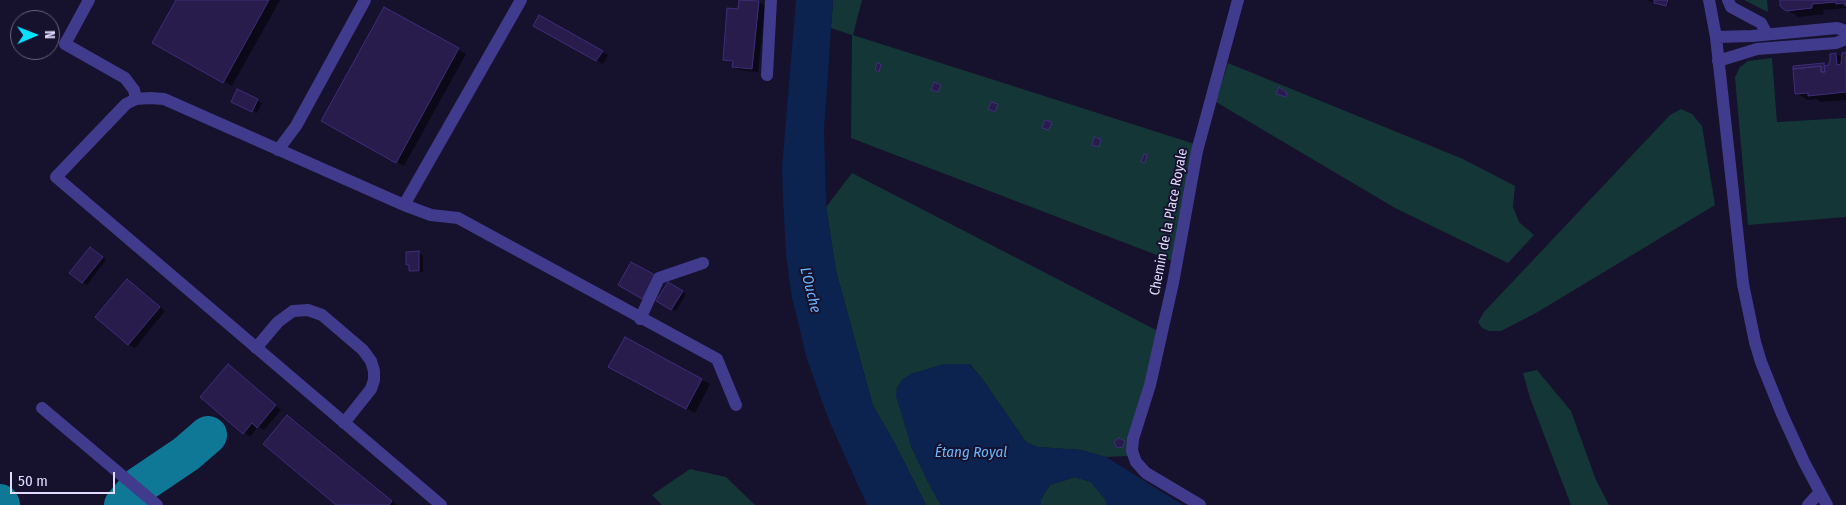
<!DOCTYPE html>
<html>
<head>
<meta charset="utf-8">
<style>
	body { margin:0 }
	#map { position:relative; width:1846px; height:505px; overflow:hidden; background:#16112c; font-family:"Fira Sans Condensed",sans-serif }
	canvas { display:block }
	.north { position:absolute; left:10px; top:10px; width:50px; height:50px; box-sizing:border-box; background:#16112c; border:1px solid #676280; border-radius:50%; rotate:89deg; font-size:14px; font-weight:700; line-height:20px; text-align:center; color:#e1dcff }
	.north::after { content:''; display:block; margin:auto; width:18px; height:22px; background:#08e0ff; clip-path:polygon(50% 0,100% 100%,50% 72%,0 100%) }
	.scale { position:absolute; left:10px; top:472px; width:105px; height:22px; box-sizing:border-box; border:2px solid #e1dcff; border-top:0; padding-left:6px; font-size:15px; line-height:18px; white-space:nowrap; color:#e1dcff; -webkit-text-stroke:4px #16112c; paint-order:stroke }
</style>
</head>
<body>
<div id="map">
<canvas width="1846" height="505"></canvas>
<div class="north">N</div>
<div class="scale">50 m</div>
</div>
<script>
const ctx = document.querySelector('canvas').getContext('2d');
ctx.lineJoin = 'round';
function fill(path, color) {
  ctx.fillStyle = color;
  ctx.fill(path, 'evenodd');
}
function poly(rows) {
  const path = new Path2D();
  for (const r of rows) {
    path.moveTo(r[0], r[1]);
    for (let i = 2; i < r.length; i += 2) path.lineTo(r[i], r[i + 1]);
  }
  return path;
}
function stroke(path, color, width, dash) {
  ctx.strokeStyle = color;
  ctx.lineWidth = width;
  ctx.lineCap = dash ? 'butt' : 'round';
  ctx.setLineDash(dash || []);
  ctx.stroke(path);
}
function label(font, color, halo, rows, align = 'center') {
  ctx.font = font + ' "Fira Sans Condensed",sans-serif';
  ctx.lineWidth = 4;
  ctx.setLineDash([]);
  ctx.textBaseline = 'middle';
  ctx.strokeStyle = halo;
  ctx.fillStyle = color;
  for (const [text, x, y, turn = 0] of rows) {
    ctx.save();
    ctx.translate(x, y);
    ctx.rotate((+turn || 0) * Math.PI / 180);
    ctx.textAlign = isNaN(turn) ? turn : align;
    if (halo) ctx.strokeText(text, 0, 0);
    ctx.fillText(text, 0, 0);
    ctx.restore();
  }
}
const green = poly([
	[833,0,862,0,853,35,1198,145,1175,262,851,138,852,35,831,28],
	[1744,0,1767,0,1768,12],
	[1772,58,1777,122,1846,118,1846,217,1748,225,1735,77,1740,67,1748,61],
	[1228,63,1463,159,1515,186,1513,207,1519,222,1534,235,1508,263,1395,208,1216,102],
	[1681,109,1692,114,1702,126,1715,205,1536,313,1501,331,1489,331,1482,328,1478,322,1484,312,1670,115],
	[852,173,1160,332,1128,456,1106,457,1081,450,1037,447,1026,442,983,380,970,364,945,364,911,374,902,380,897,388,911,446,928,482,941,505,926,505,893,440,873,406,836,271,826,207],
	[1537,370,1571,411,1596,480,1609,505,1571,505,1530,398,1523,373],
	[690,469,726,477,755,505,662,505,652,495],
	[1075,477,1091,482,1106,500,1106,505,1041,505,1041,499,1050,485]
]);
const water = poly([
	[796,0,833,0,824,129,826,207,836,271,873,406,893,440,926,505,867,505,828,418,807,359,792,298,786,255,783,196,782,168],
	[945,364,969,364,983,380,1026,442,1037,447,1081,450,1106,457,1183,505,1106,505,1106,500,1091,482,1075,477,1050,485,1041,499,1041,505,941,505,928,482,911,446,896,396,897,388,902,380,911,374]
]);
const shadow = poly([
	[178,0,280,0,232,86,154,43],
	[740,0,758,2,765,5,758,72,740,70,733,67,734,63,724,59,739,10],
	[1646,0,1669,0,1668,6],
	[1781,0,1846,0,1846,8,1823,10,1824,14,1799,17,1787,10],
	[384,8,466,54,404,166,323,121],
	[539,17,608,55,603,64,535,26],
	[1836,54,1843,58,1846,54,1846,100,1821,102,1816,99,1808,100,1796,93,1824,64,1826,67,1830,66],
	[238,91,262,103,257,113,237,104],
	[91,248,106,260,87,285,71,273],
	[419,253,423,255,423,272,414,272,410,270],
	[128,281,165,311,135,348,128,344],
	[668,283,686,294,676,311,658,301],
	[625,338,710,384,695,413,610,366],
	[234,369,281,410,264,430,258,427,250,437,202,397],
	[288,416,296,421,397,505,338,505]
]);
const taxiway = poly([
	[0,503,1,505],
	[123,505,140,485,186,454,208,435]
]);
const building = poly([
	[176,0,269,0,223,83,152,43,176,0],
	[739,0,759,1,752,69,732,67,733,61,723,60,727,8,738,9,739,0],
	[1654,0,1668,0,1666,6,1654,3,1654,0],
	[1780,0,1846,0,1846,5,1844,5,1844,3,1836,4,1836,2,1812,4,1812,8,1786,11,1780,6,1780,0],
	[384,7,459,48,396,163,321,121,384,7],
	[539,15,603,51,596,61,533,26,539,15],
	[1846,52,1846,92,1808,96,1808,93,1795,94,1793,69,1821,66,1821,72,1825,72,1824,66,1829,65,1829,62,1830,61,1830,54,1836,53,1837,65,1841,64,1842,53,1846,52],
	[877,63,881,64,879,72,875,70,877,63],
	[1824,63,1825,72,1821,72,1821,66,1793,69,1793,66,1824,63],
	[934,82,941,85,938,92,931,90,934,82],
	[1279,87,1287,93,1286,97,1276,94,1279,87],
	[237,89,258,99,252,112,231,102,237,89],
	[991,102,998,104,995,112,988,109,991,102],
	[1045,120,1052,122,1049,130,1042,128,1045,120],
	[1094,137,1101,139,1099,147,1092,145,1094,137],
	[1144,154,1147,155,1145,163,1141,162,1144,154],
	[90,247,103,257,82,283,69,273,90,247],
	[419,251,419,271,409,271,409,265,406,265,406,252,419,251],
	[631,262,655,275,642,299,618,285,631,262],
	[127,279,160,307,128,345,95,317,127,279],
	[668,282,683,291,671,310,656,301,668,282],
	[625,337,702,379,686,409,608,367,625,337],
	[228,364,276,405,257,428,252,423,243,434,200,397,228,364],
	[287,415,392,501,389,505,336,505,263,444,287,415],
	[1119,438,1125,441,1123,447,1117,448,1114,442,1119,438]
]);
const minor = poly([
	[89,0,65,44,125,78,134,90,136,99],
	[1709,0,1716,37,1743,284,1755,342,1761,362,1782,414,1804,462,1827,505],
	[1728,0,1731,7,1761,23,1767,34],
	[1716,37,1752,36,1837,28,1846,31],
	[1718,61,1757,49,1836,43,1846,39],
	[767,75,771,0],
	[278,150,296,126,365,0],
	[404,205,431,215,458,218,717,359,736,405],
	[640,319,659,278,703,263],
	[256,348,278,322,293,311,308,310,322,315,363,350,371,361,374,371,374,380,371,389,344,423],
	[42,408,157,505],
	[441,505,56,177,126,104,136,99,150,98,164,99,404,205,521,0],
	[1200,505,1146,473,1136,462,1132,451,1133,439,1150,385,1173,283,1197,151,1238,0],
	[1808,505,1820,492]
]);
const streetNames = [
	["Chemin de la Place Royale",1169,222,-79]
];
const waterNames = [
	["L'Ouche",810,290,76],
	["Étang Royal",971,453]
];
fill(green, '#143636');
fill(water, '#0c2350');
fill(shadow, '#0007');
stroke(taxiway, '#0f7896', 38);
fill(building, '#281c4d');
stroke(building, '#3f2e7a', 1);
stroke(minor, '#403b8c', 12);
label('14px', '#e1dcff', '#16112c', streetNames);
label('italic 15px', '#6ab6ff', '#16112c', waterNames);
</script>
</body>
</html>
